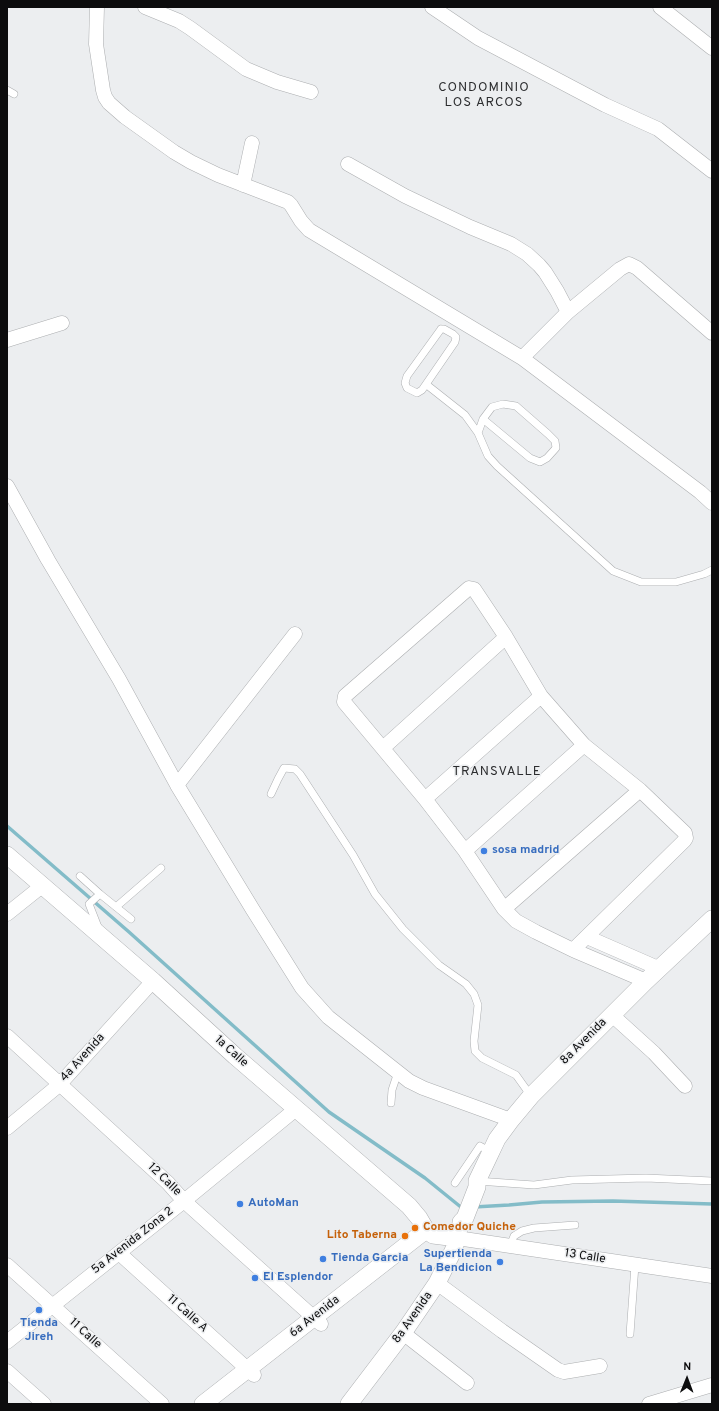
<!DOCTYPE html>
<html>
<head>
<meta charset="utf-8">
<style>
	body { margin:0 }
	#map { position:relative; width:719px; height:1411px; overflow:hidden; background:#eceef0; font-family:Overpass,sans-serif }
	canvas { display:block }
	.frame { position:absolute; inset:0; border:8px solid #0c0c0d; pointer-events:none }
	.north { position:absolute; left:667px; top:1359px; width:40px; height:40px; -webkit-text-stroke:3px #eceef0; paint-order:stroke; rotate:1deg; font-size:11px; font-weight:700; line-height:16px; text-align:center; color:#0c0c0d }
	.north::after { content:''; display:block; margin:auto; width:14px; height:18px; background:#0c0c0d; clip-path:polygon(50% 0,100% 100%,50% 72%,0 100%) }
</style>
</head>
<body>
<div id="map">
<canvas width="719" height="1411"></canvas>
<div class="frame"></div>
<div class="north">N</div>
</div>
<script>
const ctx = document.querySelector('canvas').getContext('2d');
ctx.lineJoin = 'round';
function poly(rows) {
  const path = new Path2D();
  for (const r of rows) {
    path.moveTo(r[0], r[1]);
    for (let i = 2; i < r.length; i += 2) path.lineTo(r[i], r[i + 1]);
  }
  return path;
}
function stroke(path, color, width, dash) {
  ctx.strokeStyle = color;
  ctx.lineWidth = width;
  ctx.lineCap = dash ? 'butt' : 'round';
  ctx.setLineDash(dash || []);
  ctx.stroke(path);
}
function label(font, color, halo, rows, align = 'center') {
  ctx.font = font + ' Overpass,sans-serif';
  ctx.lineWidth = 3;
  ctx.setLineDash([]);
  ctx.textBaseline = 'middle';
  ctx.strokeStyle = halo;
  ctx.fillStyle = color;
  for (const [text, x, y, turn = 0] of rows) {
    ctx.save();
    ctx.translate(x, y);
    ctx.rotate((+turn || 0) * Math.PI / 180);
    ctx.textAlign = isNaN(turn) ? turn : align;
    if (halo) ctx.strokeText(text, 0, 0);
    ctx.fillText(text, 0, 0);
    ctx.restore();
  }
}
const stream = poly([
	[7,826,129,932,329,1112,425,1178,462,1208,464,1208],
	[474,1207,509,1205,542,1202,613,1201,712,1204]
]);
const service = poly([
	[7,90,14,94],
	[441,329,444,329,453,334,456,337,455,342,422,390,417,393,407,388,405,383,407,376,441,329],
	[427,385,465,415,478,433],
	[483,419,530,458,540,462,547,458,556,448,555,441,548,434,516,406,503,404,492,407,483,419,478,433,488,456,497,466,613,571,641,582,676,582,704,574,712,570],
	[271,794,278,779,284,768,295,769,300,774,353,855,375,894,403,929,439,965,466,984,474,994,478,1005,474,1041,475,1051,482,1058,516,1075,531,1096],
	[80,876,100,894],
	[116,907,161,868],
	[98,927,89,904,100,894,131,919],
	[391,1103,392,1090,398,1072],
	[477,1181,534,1185,572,1180,646,1178,712,1181],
	[455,1183,480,1146,491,1152],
	[510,1246,514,1236,522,1231,534,1228,575,1225],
	[630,1334,635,1265]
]);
const minor = poly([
	[97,7,96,44,103,90,105,97,109,103,125,117,174,152,191,162,218,175,288,202,291,205,301,221,309,230,522,358,700,492,712,503],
	[145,7,179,21,190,28,246,69,277,82,311,92],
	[432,7,478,38,605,105,658,129,712,171],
	[660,7,712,48],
	[348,164,405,196,470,227,511,244,527,254,539,265,545,272,557,291,568,312],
	[243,185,252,143],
	[7,340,62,323],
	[522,358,568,312,620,269,629,264,637,268,712,333],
	[7,486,48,560,119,679,177,785,253,910,302,988,328,1017,409,1081,423,1088,511,1120],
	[383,748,506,637],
	[177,785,295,634],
	[425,799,541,696],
	[465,851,584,745],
	[504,909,640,790],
	[7,914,42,886],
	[587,937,658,968],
	[573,950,684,841,686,838,685,833,640,790,584,745,541,696,506,637,474,589,469,588,345,696,344,702,425,799,465,851,504,909,516,921,536,932,573,950,646,981],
	[612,1015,654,1053,685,1086],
	[7,1036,168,1183,184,1201,321,1324],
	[7,1128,59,1085,153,981],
	[457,1238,712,1276],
	[119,1253,254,1375],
	[7,1265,162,1404],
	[437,1283,502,1331,558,1370,564,1372,600,1366],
	[403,1333,467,1383],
	[7,1342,184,1201,296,1109],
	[7,1371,44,1404],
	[649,1404,712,1385]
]);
const tertiary = poly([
	[7,855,153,981,235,1056,409,1206,419,1218,426,1230,433,1235,457,1238],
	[461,1222,465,1218,477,1187,477,1181,488,1158,497,1139,511,1120,531,1096,646,981,712,919],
	[203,1404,426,1230],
	[349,1404,403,1333,437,1283,454,1249,459,1228]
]);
const markers = [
	[484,851,4,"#3f7fe0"],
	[240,1204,4,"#3f7fe0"],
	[415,1228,4,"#e8710a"],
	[405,1236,4,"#e8710a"],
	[323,1259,4,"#3f7fe0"],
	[500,1262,4,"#3f7fe0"],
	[255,1278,4,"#3f7fe0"],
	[39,1310,4,"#3f7fe0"]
];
const shopNames = [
	["sosa madrid",492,851],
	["AutoMan",248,1204],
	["Supertienda",492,1255,"right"],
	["La Bendicion",492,1269,"right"],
	["Tienda Garcia",331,1259],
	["El Esplendor",263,1278],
	["Tienda",39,1324,"center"],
	["Jireh",39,1338,"center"]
];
const streetNames = [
	["8a Avenida",584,1042,-45],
	["1a Calle",231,1052,42],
	["4a Avenida",83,1058,-48],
	["12 Calle",164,1180,44],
	["5a Avenida Zona 2",133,1241,-38],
	["13 Calle",585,1257,9],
	["11 Calle A",187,1314,42],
	["6a Avenida",315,1317,-38],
	["8a Avenida",413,1318,-55],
	["11 Calle",85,1334,42]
];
const foodNames = [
	["Comedor Quiche",423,1228],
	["Lito Taberna",397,1236,"right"]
];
const neighbourhoodNames = [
	["CONDOMINIO",484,88],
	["LOS ARCOS",484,103],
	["TRANSVALLE",497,772]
];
stroke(stream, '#83bcc8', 3.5);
stroke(service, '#acaeb0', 8);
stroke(minor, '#acaeb0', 15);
stroke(tertiary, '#acaeb0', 18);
stroke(service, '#fff', 7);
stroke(minor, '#fff', 14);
stroke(tertiary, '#fff', 17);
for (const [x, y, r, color] of markers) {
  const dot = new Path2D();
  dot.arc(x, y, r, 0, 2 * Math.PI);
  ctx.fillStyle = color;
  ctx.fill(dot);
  stroke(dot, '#eceef0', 1.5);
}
label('bold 12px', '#366cbe', '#eceef0', shopNames, 'left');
label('12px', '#0c0c0d', '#eceef0', streetNames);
label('bold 12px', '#c56008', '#eceef0', foodNames, 'left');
ctx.letterSpacing = '1px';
label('13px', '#2c2d2f', '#eceef0', neighbourhoodNames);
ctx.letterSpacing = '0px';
</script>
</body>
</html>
